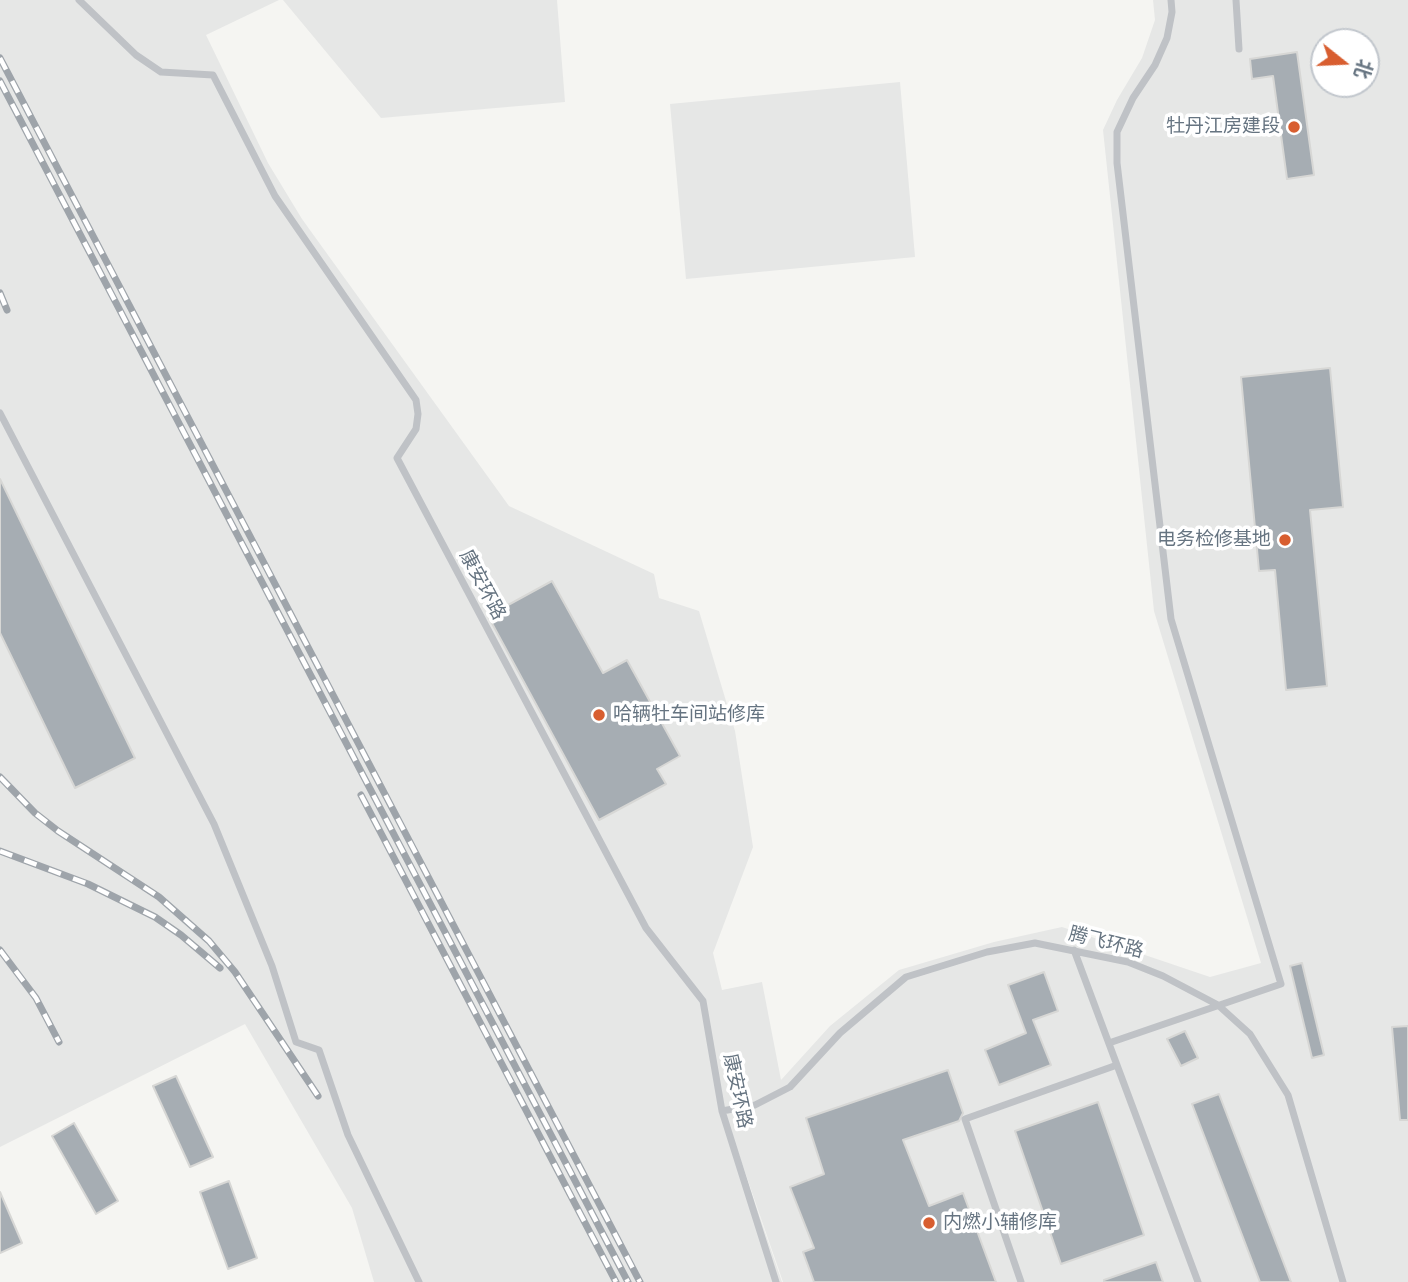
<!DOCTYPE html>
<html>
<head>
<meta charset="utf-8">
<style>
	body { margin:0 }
	#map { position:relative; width:1408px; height:1282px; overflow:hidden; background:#f5f5f2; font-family:"Fira Sans","Noto Sans SC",sans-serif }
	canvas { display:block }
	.north { position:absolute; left:1310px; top:28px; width:70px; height:70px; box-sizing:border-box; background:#fff; border:2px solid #c2c7cd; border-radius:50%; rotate:108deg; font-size:19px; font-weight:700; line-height:28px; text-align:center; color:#667481 }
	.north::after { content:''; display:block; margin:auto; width:24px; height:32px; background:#d85e30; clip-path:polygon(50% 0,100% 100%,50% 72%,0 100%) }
</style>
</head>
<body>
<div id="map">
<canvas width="1408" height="1282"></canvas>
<div class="north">北</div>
</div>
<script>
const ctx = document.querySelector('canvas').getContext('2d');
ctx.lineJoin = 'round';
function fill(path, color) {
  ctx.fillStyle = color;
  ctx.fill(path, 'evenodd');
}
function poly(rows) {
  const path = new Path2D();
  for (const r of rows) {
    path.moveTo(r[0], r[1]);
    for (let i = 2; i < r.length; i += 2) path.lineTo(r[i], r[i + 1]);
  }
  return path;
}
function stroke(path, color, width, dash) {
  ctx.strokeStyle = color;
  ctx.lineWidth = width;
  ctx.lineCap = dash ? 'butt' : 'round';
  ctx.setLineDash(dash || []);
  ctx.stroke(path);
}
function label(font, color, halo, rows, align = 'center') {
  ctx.font = font + ' "Fira Sans","Noto Sans SC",sans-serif';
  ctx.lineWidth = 7;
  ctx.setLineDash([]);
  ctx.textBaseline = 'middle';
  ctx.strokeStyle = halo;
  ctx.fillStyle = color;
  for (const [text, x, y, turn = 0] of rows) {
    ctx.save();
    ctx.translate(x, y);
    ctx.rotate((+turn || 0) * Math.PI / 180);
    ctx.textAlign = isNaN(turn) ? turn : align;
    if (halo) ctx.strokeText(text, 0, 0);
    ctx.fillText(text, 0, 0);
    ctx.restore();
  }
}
const built = poly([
	[0,0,279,0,206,35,268,163,302,219,509,506,654,574,659,598,699,611,735,731,753,847,713,953,722,990,762,982,781,1080,830,1026,899,970,994,942,1062,927,1210,977,1261,963,1154,611,1103,130,1117,100,1142,58,1155,20,1153,0,1408,0,1408,1282,783,1282,719,1097,782,1282,374,1282,352,1208,245,1024,0,1147],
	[1324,42,1366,42,1366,84,1324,84],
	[283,0,557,0,565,102,381,118],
	[900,82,915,257,686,279,670,104]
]);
const building = poly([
	[1297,52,1314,175,1287,179,1273,76,1252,79,1250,59,1297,52],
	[1330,368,1343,507,1310,510,1327,686,1286,690,1275,570,1259,571,1241,377,1330,368],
	[0,479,135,758,75,788,0,633,0,479],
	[552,581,603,673,627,660,680,756,657,769,666,784,599,820,488,616,552,581],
	[1302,963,1324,1055,1312,1058,1290,966,1302,963],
	[1044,972,1058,1011,1033,1020,1051,1065,999,1085,985,1050,1026,1033,1008,985,1044,972],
	[1408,1026,1408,1120,1400,1120,1392,1027,1408,1026],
	[1185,1031,1198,1058,1181,1066,1167,1039,1185,1031],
	[948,1070,963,1113,959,1121,903,1140,929,1206,963,1193,996,1282,814,1282,803,1252,814,1248,790,1187,824,1174,806,1118,948,1070],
	[176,1076,213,1157,190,1167,153,1086,176,1076],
	[1219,1094,1291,1282,1260,1282,1192,1104,1219,1094],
	[1098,1102,1144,1235,1061,1264,1015,1131,1098,1102],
	[74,1123,118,1201,96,1214,52,1136,74,1123],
	[229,1181,257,1258,228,1269,200,1192,229,1181],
	[0,1192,22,1243,0,1253,0,1192],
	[1156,1262,1163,1282,1104,1282,1104,1280,1156,1262]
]);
const service = poly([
	[79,0,136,55,161,72,213,75,275,196,416,400,418,414,416,429,397,458,646,928,703,1001,722,1111,776,1282],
	[1236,0,1239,49],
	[0,413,214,824,272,966,296,1042,319,1050,348,1135,419,1282],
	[1074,950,1198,1282],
	[1109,1043,1281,984,1171,619,1117,163,1117,132,1133,98,1155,65,1167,38,1172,12,1171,0],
	[722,1111,755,1105,790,1087,840,1033,906,977,987,952,1035,943,1128,962,1163,976,1218,1005,1250,1034,1288,1095,1343,1282],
	[1021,1282,965,1119,1117,1065]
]);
const rail = poly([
	[0,58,640,1282],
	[0,81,628,1282],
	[0,293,7,310],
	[0,777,35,813,58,831,159,897,209,941,235,972,318,1096],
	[361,795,616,1282],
	[0,851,88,884,155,917,181,935,220,968],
	[0,950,36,998,59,1042]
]);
const markers = [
	[1294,127,7,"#d85e30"],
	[1285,540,7,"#d85e30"],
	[599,715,7,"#d85e30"],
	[929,1223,7,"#d85e30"]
];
const poiNames = [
	["牡丹江房建段",1280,127],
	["电务检修基地",1271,540],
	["哈辆牡车间站修库",613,715,"left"],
	["内燃小辅修库",943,1223,"left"]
];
const streetNames = [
	["康安环路",482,585,62],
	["腾飞环路",1106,943,14],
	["康安环路",737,1091,78]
];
fill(built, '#e6e7e6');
fill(building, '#a6adb3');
stroke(building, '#d7d7d5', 2);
stroke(service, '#bfc2c6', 7);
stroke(rail, '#9ea4aa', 7);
stroke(rail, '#fff', 4.5, [13]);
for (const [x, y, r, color] of markers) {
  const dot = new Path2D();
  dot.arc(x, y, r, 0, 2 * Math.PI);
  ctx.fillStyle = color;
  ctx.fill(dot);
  stroke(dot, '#fff', 2.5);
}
label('19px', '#667481', '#fff', poiNames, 'right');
label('19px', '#667481', '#fff', streetNames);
</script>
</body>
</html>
